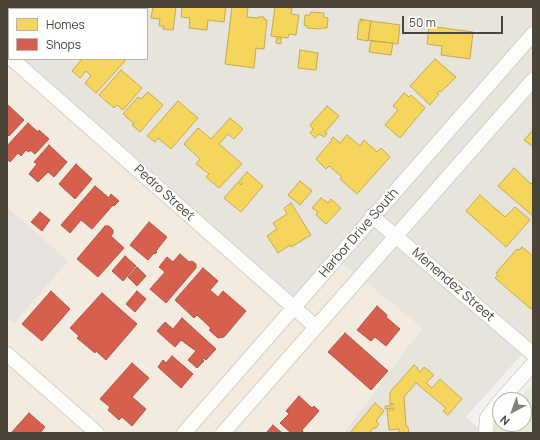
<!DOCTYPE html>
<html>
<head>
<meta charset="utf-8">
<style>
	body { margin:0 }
	#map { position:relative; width:540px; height:440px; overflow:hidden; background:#f4f2ee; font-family:Manrope,sans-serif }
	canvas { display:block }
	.frame { position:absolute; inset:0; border:8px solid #4b4439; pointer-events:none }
	.legend { position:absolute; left:8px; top:8px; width:140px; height:52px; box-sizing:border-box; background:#fff; border:1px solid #b7b4b0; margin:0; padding:5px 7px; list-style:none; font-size:12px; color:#4b4439 }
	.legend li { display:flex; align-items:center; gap:8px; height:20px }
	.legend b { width:20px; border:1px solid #b7b4b0 }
	.north { position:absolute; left:492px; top:392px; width:40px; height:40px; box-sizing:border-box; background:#fff; border:1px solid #b7b4b0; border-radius:50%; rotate:221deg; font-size:11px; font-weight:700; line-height:16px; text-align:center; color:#4b4439 }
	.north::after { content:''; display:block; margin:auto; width:14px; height:18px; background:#868178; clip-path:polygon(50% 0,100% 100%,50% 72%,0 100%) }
	.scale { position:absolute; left:402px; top:16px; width:101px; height:18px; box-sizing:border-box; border:2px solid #4b4439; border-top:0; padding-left:5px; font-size:12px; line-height:14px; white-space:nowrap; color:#4b4439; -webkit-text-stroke:3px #fff; paint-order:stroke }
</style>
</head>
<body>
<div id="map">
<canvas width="540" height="440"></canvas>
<div class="frame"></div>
<ul class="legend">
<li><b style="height:11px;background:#f6d55c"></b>Homes</li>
<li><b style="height:11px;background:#d6604d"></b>Shops</li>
</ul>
<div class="north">N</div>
<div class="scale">50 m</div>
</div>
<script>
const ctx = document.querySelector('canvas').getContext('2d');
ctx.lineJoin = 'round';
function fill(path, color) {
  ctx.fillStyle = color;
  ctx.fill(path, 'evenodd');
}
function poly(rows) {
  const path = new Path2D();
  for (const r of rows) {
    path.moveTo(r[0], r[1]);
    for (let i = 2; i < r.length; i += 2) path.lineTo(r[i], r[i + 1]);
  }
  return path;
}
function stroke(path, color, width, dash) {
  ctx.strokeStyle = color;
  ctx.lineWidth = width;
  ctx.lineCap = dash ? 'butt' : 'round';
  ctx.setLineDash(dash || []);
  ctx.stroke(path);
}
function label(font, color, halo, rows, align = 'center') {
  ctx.font = font + ' Manrope,sans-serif';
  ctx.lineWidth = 4;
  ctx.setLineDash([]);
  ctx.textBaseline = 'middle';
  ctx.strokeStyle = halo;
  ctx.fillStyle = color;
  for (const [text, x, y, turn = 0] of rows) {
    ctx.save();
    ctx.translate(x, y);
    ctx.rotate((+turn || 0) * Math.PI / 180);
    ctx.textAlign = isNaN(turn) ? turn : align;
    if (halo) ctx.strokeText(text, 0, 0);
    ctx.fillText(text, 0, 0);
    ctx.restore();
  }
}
const residential = poly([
	[7,7,533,7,533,24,366,213,289,303,19,59,147,59,147,9,9,9,9,50,7,48],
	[533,45,533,69,354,273,341,263],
	[533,90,533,342,466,417,484,433,344,433,422,328,365,282]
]);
const commercial = poly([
	[7,48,9,50,9,59,289,303,175,433,7,433],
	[341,263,354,273,213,433,194,433],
	[365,282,422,328,344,433,232,433]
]);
const green = poly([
	[533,383,533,433,493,433,490,431,500,420,500,424,524,424,524,400,518,400]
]);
const parking = poly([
	[7,207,68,261,14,323,7,317]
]);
const homes = poly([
	[22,7,53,7,52,9,21,9,22,7],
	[77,7,97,7,97,9,76,9,77,7],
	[111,7,132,7,132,9,109,9,111,9,111,7],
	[153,7,176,7,173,30,163,29,164,26,159,26,160,19,151,18,153,7],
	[182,7,226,7,224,22,208,20,207,30,189,28,190,18,181,17,182,7],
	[232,7,248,7,247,17,258,18,258,17,264,17,264,19,267,20,264,49,256,48,254,68,225,64,232,7],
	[275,7,292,8,291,14,299,15,296,35,289,34,288,38,271,36,275,7],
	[311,12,324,13,323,17,328,18,327,28,322,28,321,29,307,28,307,26,304,25,305,15,310,15,311,12],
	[360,19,371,21,368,41,357,39,359,21,363,21,360,19],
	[371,21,400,25,398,44,368,40,371,21],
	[429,26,473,32,470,59,441,55,442,46,427,44,429,26],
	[277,38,281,38,281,44,276,43,277,38],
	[371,41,393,43,391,55,369,52,371,41],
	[300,50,318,53,316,70,298,68,300,50],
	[82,59,123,59,125,61,96,93,85,83,91,76,86,71,80,78,72,71,82,59],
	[435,59,456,77,441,92,439,91,437,93,439,94,430,105,410,86,435,59],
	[121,70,142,88,123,110,117,105,114,108,99,95,121,70],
	[148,92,163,105,140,132,132,125,134,123,126,117,126,116,123,114,138,97,141,99,148,92],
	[404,93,409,97,411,95,425,108,400,138,385,125,398,110,393,106,404,93],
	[178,101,198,118,171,149,158,138,155,142,147,136,178,101],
	[327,106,339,116,326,131,325,132,327,133,324,137,319,134,315,138,310,133,313,129,310,125,327,106],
	[230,118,243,129,234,139,228,134,219,144,242,164,219,188,206,177,209,174,196,164,200,159,184,144,198,128,211,139,230,118],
	[533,130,533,147,524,140,533,130],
	[347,135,360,146,364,140,377,152,381,148,390,157,357,194,340,179,342,177,329,166,326,169,316,159,332,140,331,139,333,137,340,143,347,135],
	[514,168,531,184,533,182,533,216,498,186,514,168],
	[247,172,263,186,241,212,224,198,238,182,241,185,242,183,239,181,247,172],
	[300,181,312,191,300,205,288,195,300,181],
	[480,195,505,217,515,207,530,220,506,247,466,211,480,195],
	[321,198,328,203,331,199,341,208,326,224,316,215,318,212,312,208,321,198],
	[291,203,311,235,291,247,290,245,278,253,267,236,277,229,273,223,287,214,284,208,291,203],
	[522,247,533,256,533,306,531,309,495,278,498,275,496,273,517,249,519,250,522,247],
	[414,365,418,368,417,369,420,372,424,367,434,375,426,383,432,388,440,379,462,399,448,415,443,411,446,408,416,383,404,397,406,426,408,427,409,433,399,433,399,429,389,430,387,410,394,410,394,408,385,409,385,406,390,406,390,405,394,404,390,404,390,392,414,365],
	[375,403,384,411,376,421,379,424,376,428,373,428,369,433,350,433,375,403]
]);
const shops = poly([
	[7,104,24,120,9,136,7,134,7,104],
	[28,123,38,132,39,130,49,139,35,154,30,150,29,152,26,150,21,156,18,153,10,162,7,159,7,146,28,123],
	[49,145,67,162,54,177,48,172,38,182,29,174,37,164,34,162,49,145],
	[76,164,92,179,75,199,59,184,76,164],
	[95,186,109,198,111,194,119,201,114,206,113,205,92,229,81,220,70,233,61,225,95,186],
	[40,212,50,220,42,231,31,222,40,212],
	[149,222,167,237,156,251,157,252,155,254,154,253,148,260,130,245,149,222],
	[105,226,109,226,113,230,113,233,111,236,124,248,98,277,77,259,105,226],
	[180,254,189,262,192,261,196,264,196,268,166,303,150,289,165,272,159,267,167,257,173,262,180,254],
	[125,256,136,266,123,281,112,271,125,256],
	[137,267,146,276,137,286,128,277,137,267],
	[203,268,218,281,210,290,218,297,223,291,246,311,224,337,218,338,209,330,211,328,197,315,194,318,175,300,203,268],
	[51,291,70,309,42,341,22,324,51,291],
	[137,291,146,299,135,312,126,304,137,291],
	[102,293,137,324,106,360,96,351,95,353,77,338,79,336,70,328,102,293],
	[377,306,387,315,386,317,400,329,386,346,375,337,371,341,357,330,377,306],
	[182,318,216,349,206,360,203,358,202,359,204,361,197,368,188,360,196,351,181,340,175,347,157,331,165,322,173,329,182,318],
	[345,333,388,371,371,390,328,352,345,333],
	[172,356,193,374,181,388,158,367,163,360,166,363,172,356],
	[132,363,149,378,132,397,146,409,132,426,122,417,119,420,108,410,110,407,100,399,132,363],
	[299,396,312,408,314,406,319,411,302,430,303,431,302,433,291,433,280,423,289,414,286,411,299,396],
	[29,413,45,427,40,433,11,433,29,413],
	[273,425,282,433,266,433,273,425]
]);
const minor = poly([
	[12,59,316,327],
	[372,216,533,354],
	[7,354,97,433],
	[501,400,533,364],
	[184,433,533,34],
	[223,433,533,80],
	[486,433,487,418,500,401]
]);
const streetNames = [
	["Pedro Street",164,193,42],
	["Harbor Drive South",359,233,-49],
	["Menendez Street",453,285,41]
];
fill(residential, '#e7e4dc');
fill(commercial, '#f3ebdf');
fill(green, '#e1eecf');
fill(parking, '#e6e3df');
fill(homes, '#f6d55c');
stroke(homes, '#c3aa52', 1);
fill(shops, '#d6604d');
stroke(shops, '#ac5847', 1);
stroke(minor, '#d2d0cb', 16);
stroke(minor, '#fdfdfc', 14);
label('13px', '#4b4439', '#fff', streetNames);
</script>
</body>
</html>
